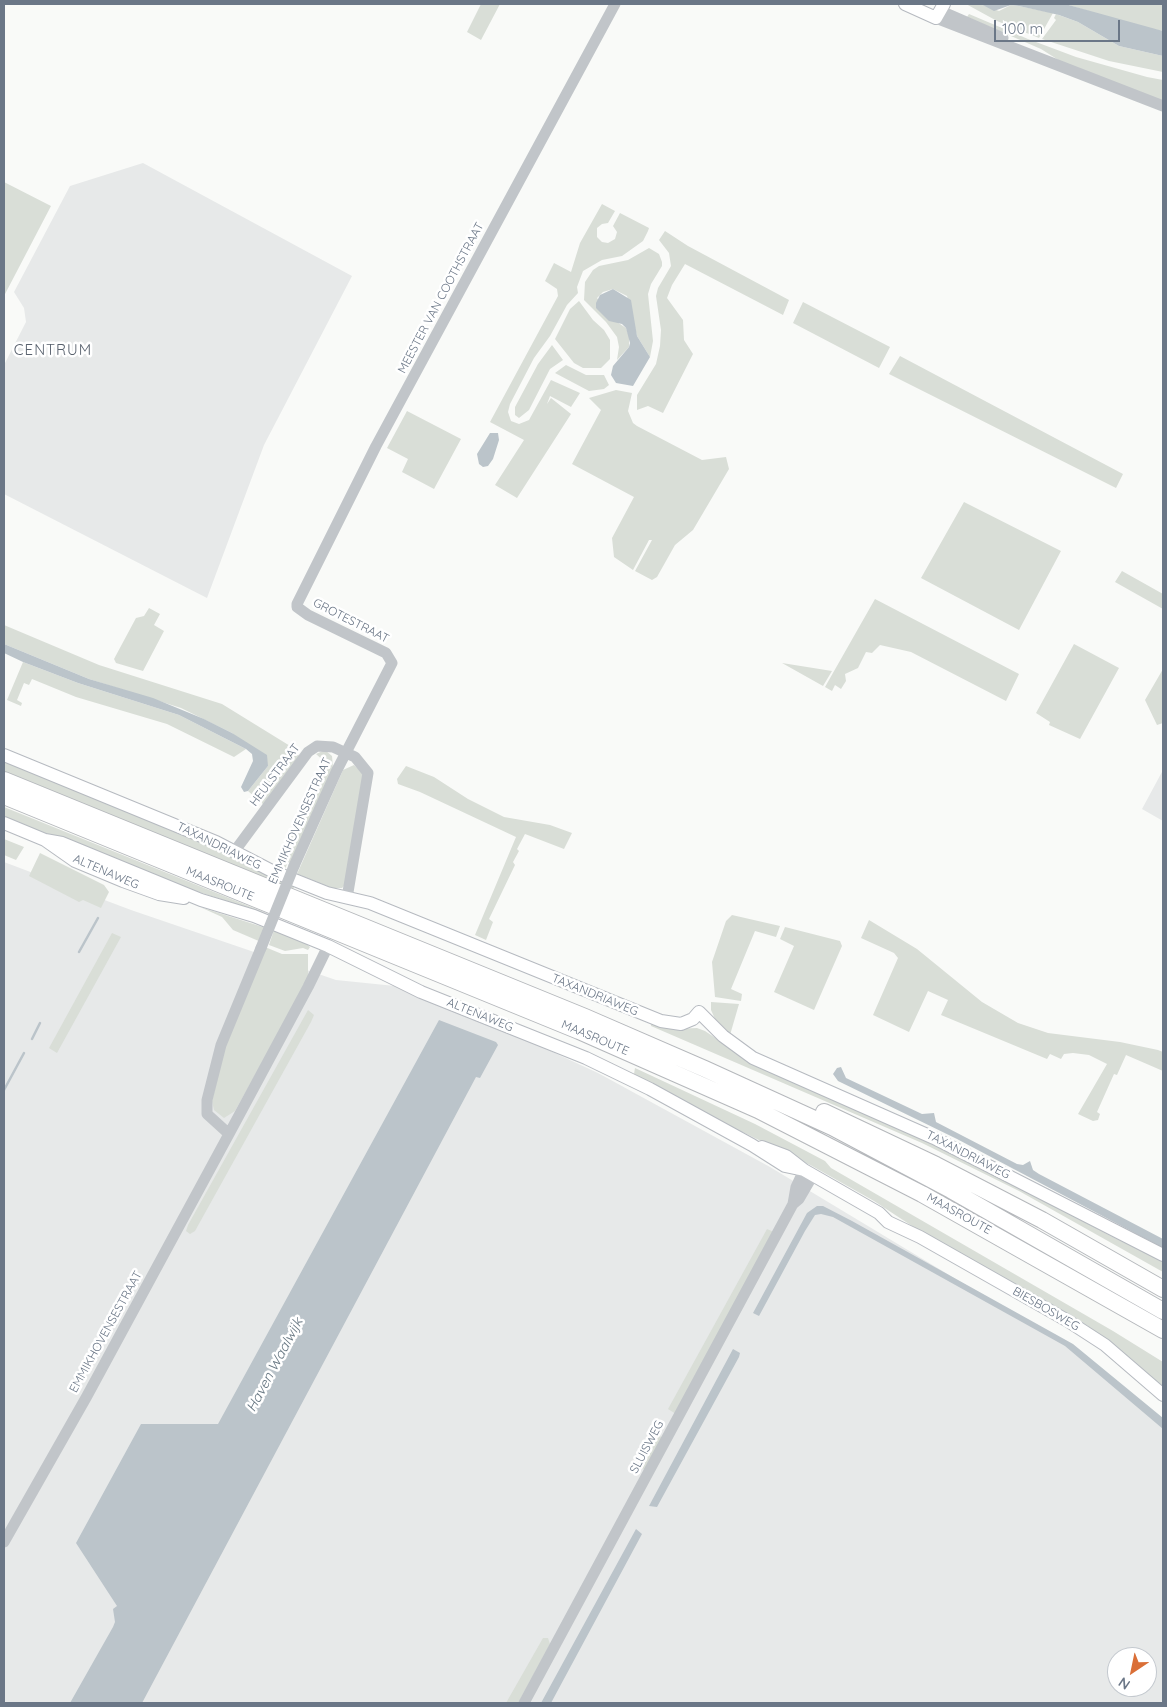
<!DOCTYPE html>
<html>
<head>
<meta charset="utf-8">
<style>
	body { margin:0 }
	#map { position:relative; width:1167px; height:1707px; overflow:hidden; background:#f9faf8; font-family:Quicksand,sans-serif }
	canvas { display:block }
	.frame { position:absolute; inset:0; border:5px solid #6b7787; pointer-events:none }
	.north { position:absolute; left:1107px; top:1647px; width:50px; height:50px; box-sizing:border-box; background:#fff; border:1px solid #c4c9cf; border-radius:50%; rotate:214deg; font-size:14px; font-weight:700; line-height:20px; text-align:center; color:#6b7787 }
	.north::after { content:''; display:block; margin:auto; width:18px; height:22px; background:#da6f37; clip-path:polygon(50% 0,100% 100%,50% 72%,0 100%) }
	.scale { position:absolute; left:994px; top:20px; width:126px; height:22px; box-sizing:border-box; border:2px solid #6b7787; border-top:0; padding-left:6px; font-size:15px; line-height:18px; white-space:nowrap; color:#6b7787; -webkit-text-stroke:4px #fff; paint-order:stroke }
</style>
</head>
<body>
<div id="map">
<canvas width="1167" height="1707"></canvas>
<div class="frame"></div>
<div class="north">N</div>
<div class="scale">100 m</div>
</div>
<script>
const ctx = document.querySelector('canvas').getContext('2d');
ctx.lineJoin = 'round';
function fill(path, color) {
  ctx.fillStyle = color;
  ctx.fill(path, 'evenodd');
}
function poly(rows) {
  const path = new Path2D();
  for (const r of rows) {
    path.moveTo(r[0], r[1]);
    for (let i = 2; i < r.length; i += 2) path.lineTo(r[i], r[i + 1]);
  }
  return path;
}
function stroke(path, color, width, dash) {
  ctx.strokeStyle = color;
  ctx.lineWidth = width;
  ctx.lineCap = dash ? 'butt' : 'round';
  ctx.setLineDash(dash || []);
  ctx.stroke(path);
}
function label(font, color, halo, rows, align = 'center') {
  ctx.font = font + ' Quicksand,sans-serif';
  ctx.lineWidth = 5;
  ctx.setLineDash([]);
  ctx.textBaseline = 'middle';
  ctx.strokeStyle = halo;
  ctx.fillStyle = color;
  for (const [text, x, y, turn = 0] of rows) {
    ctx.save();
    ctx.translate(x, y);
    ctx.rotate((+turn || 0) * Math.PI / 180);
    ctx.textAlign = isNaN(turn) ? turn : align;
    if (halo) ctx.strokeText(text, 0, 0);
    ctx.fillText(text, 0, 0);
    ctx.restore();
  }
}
const built = poly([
	[143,163,352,276,264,445,207,598,4,494,4,365,26,322,24,308,14,292,70,186],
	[1163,770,1163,821,1142,809],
	[4,862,131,910,336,980,395,986,518,1036,598,1073,770,1167,1077,1352,1163,1422,1163,1703,4,1703],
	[1117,1657,1147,1657,1147,1687,1117,1687]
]);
const green = poly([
	[481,4,500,4,481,40,467,32],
	[966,4,981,4,999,11,1011,5,1019,6,1053,13,1039,38,997,21],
	[1065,4,1163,4,1163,31,1138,26],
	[969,14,1028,39,1076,57,1147,77,1163,80,1163,102,1060,61,1041,49,967,17],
	[1056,14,1078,22,1119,46,1163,56,1163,72,1109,61,1042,39,1056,20,1054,18],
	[4,182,51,206,4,296],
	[602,204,615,211,608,223,602,224,597,228,597,237,602,242,608,243,615,239,617,232,613,226,620,213,649,228,648,231,643,241,622,256,602,260,583,271,577,287,578,293,567,305,550,336,534,358,510,404,508,412,511,421,519,424,529,420,551,380,580,393,571,407,550,396,547,404,551,398,571,414,517,498,495,485,524,440,490,422,558,296,557,289,545,281,554,263,571,272,580,243],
	[665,231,688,246,789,300,783,315,685,264,672,285,667,298,683,320,684,340,693,354,663,413,648,406,637,410,637,395,656,364,660,346,661,330,656,296,658,288,671,266,669,253,659,240],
	[649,248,659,254,662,262,662,266,651,284,648,294,653,341,650,357,637,336,627,296,613,289,603,292,597,298,617,322,626,328,629,336,629,347,617,360,619,347,617,337,606,322,584,300,585,282,593,270,599,266,628,260],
	[579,301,593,320,604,330,610,340,610,359,601,368,583,368,574,363,555,339,570,309],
	[803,302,890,347,879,368,793,323],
	[552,345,563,360,550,369,529,410,519,418,515,415,515,407,538,364],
	[900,356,1123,474,1116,488,889,374],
	[566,365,586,375,604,375,609,385,604,389,589,391,555,373],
	[616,390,632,393,628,411,633,423,637,426,702,460,726,457,729,469,693,530,675,545,657,577,652,580,635,571,652,540,649,540,633,570,614,557,612,538,634,497,572,464,601,410,589,398],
	[407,411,461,439,434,489,402,472,408,459,387,448],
	[964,502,1061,551,1019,630,921,578],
	[1122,571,1163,594,1163,609,1115,582],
	[875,599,1019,674,1006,701,911,652,880,645,872,653,866,652,858,668,845,674,846,681,841,689,835,685,832,691,825,687],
	[149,608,160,614,154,625,164,631,143,671,116,663,114,659,136,618,144,616],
	[4,625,99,665,222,704,295,749,299,756,264,805,248,791,268,766,232,733,181,708,89,679,4,644],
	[1074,644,1119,668,1080,739,1049,725,1050,722,1036,713],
	[23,662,78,683,179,715,246,749,234,757,167,724,76,697,32,679,29,685,24,683,17,700,22,703,21,706,7,700],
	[782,663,832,671,823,686],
	[1163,669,1163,723,1157,725,1145,700],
	[325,750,332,756,333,768,290,863,288,862,285,869,275,865,283,855,302,809,323,773,321,771,325,762,316,754],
	[4,760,209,843,296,884,293,889,4,771],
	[354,765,365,775,345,885,342,888,332,888,297,874,343,770],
	[406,766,434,777,468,799,504,817,550,825,572,833,564,849,525,834,517,849,519,851,513,862,515,865,489,919,493,922,486,940,475,935,516,837,420,792,398,784,397,779],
	[4,807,271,915,180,886,4,817],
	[4,839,24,847,16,860,4,855],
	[40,853,104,885,109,892,101,908,83,900,79,902,29,876],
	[200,907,266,928,261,942,233,930,222,917],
	[732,915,780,926,776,937,755,931,731,989,742,994,741,1001,715,997,712,962,726,921],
	[869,920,917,949,982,1002,1018,1023,1048,1033,1120,1042,1158,1050,1163,1052,1163,1071,1126,1055,1117,1075,1114,1074,1097,1112,1100,1114,1098,1120,1093,1121,1078,1114,1107,1064,1089,1055,1073,1053,1064,1054,1061,1059,1050,1054,1047,1059,941,1015,948,1000,928,991,909,1032,873,1015,898,958,894,953,861,938],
	[785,927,840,941,842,946,814,1010,774,992,794,946,780,939],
	[274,930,303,941,310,947,308,950,303,948,285,951,269,945],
	[112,933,121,937,57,1053,49,1048],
	[265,947,282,954,308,954,308,979,235,1111,224,1118,214,1110,212,1101,226,1044],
	[711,1002,739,1004,730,1035,715,1019,711,1010],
	[308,1010,314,1015,311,1022,195,1231,190,1234,186,1231,188,1225],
	[651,1023,673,1029,697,1028,705,1031,753,1063,845,1102,993,1172,1105,1233,1163,1261,1163,1272,1019,1191,922,1143,651,1026],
	[635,1068,755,1124,825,1161,831,1168,1113,1331,1163,1362,1163,1388,1088,1326,938,1243,874,1201,812,1166,720,1121,634,1074],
	[767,1229,774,1232,676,1414,668,1409],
	[656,1434,663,1438,645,1470,638,1466],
	[543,1638,548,1638,550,1644,518,1703,506,1703]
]);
const water = poly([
	[981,4,1065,4,1163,31,1163,56,1119,46,1078,22,1059,15,1019,6,1011,5,994,11],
	[613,289,631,300,637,336,650,357,633,386,616,383,611,375,613,366,629,347,630,343,626,328,622,324,609,321,596,308,596,303,600,295],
	[490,433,498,433,499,440,493,459,488,466,483,467,479,464,477,454],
	[4,644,89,679,153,698,204,719,232,733,267,755,268,766,248,791,244,792,241,787,253,761,252,754,246,749,179,715,78,683,23,662,4,653],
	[439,1020,496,1042,498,1045,480,1078,476,1077,142,1703,70,1703,113,1627,115,1622,113,1609,117,1606,76,1543,141,1424,218,1424],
	[841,1067,846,1078,922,1114,934,1113,936,1122,1017,1164,1023,1165,1030,1161,1033,1170,1039,1174,1163,1239,1163,1248,957,1139,838,1081,833,1074,837,1068],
	[817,1206,823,1206,852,1221,1073,1344,1163,1418,1163,1429,1065,1346,833,1217,821,1214,815,1215,805,1231,759,1316,753,1313,807,1213],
	[733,1349,740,1353,739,1357,657,1507,649,1506],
	[636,1529,642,1534,551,1703,541,1703]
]);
const stream = poly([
	[79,952,98,918],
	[32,1039,40,1023],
	[4,1090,24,1053]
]);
const tertiary = poly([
	[941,11,1003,38],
	[936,18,1163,106],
	[234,852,308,752,317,746,333,747,355,757,368,773,347,898],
	[294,866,337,770,392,663,386,653,308,615,297,607,297,604,376,446,615,4],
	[261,948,221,1045,207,1100,207,1114,229,1134,308,987,328,946],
	[793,1204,796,1187,804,1170],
	[4,1542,87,1396,229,1134],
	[524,1703,793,1204,799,1199,813,1175]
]);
const secondary = poly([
	[905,4,936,18,944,4],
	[4,755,216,842,272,871,327,893,370,903,661,1021,681,1024,693,1019,699,1012,723,1036,753,1058,934,1138,1163,1255],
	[4,823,45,840,75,861,123,881,159,894,184,898],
	[45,840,62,843,201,900,254,916,328,946,421,992,586,1058,650,1089,752,1145,785,1166,804,1170],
	[762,1147,786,1156,804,1170,879,1213,888,1222,920,1237,1068,1321,1105,1345,1163,1395]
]);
const motorway = poly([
	[4,780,585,1017,705,1069,832,1127,951,1190,1163,1311],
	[4,796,579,1031,758,1110,922,1194,1163,1330],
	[824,1112,936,1165,1042,1220,1163,1289]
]);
const tertiaryBridge = poly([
	[261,948,294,866]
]);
const streetNames = [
	["MEESTER VAN COOTHSTRAAT",441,298,-62],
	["GROTESTRAAT",351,621,27],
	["HEULSTRAAT",275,775,-53],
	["EMMIKHOVENSESTRAAT",300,821,-66],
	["TAXANDRIAWEG",219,846,26],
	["ALTENAWEG",106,872,23],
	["MAASROUTE",220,884,22],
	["TAXANDRIAWEG",595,995,22],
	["ALTENAWEG",480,1015,22],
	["MAASROUTE",595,1038,23],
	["TAXANDRIAWEG",968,1155,27],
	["MAASROUTE",959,1214,29],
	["BIESBOSWEG",1046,1309,30],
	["EMMIKHOVENSESTRAAT",106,1332,-61],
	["SLUISWEG",647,1447,-62]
];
const waterNames = [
	["Haven Waalwijk",275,1365,-62]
];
const quarterNames = [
	["CENTRUM",53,350]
];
fill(built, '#e7e9e9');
fill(green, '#d9ded7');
fill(water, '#bbc4ca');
stroke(stream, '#bbc4ca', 2.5);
stroke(secondary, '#b6bac0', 14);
stroke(motorway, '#b5b8bc', 18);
stroke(tertiary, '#c1c5c9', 11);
stroke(secondary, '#fff', 12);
stroke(motorway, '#fff', 16);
stroke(tertiaryBridge, '#c1c5c9', 11);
label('12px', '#6b7787', '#fff', streetNames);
label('italic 14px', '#677782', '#fff', waterNames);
ctx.letterSpacing = '1px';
label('15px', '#58616d', '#fff', quarterNames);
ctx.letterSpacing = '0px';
</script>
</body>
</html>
